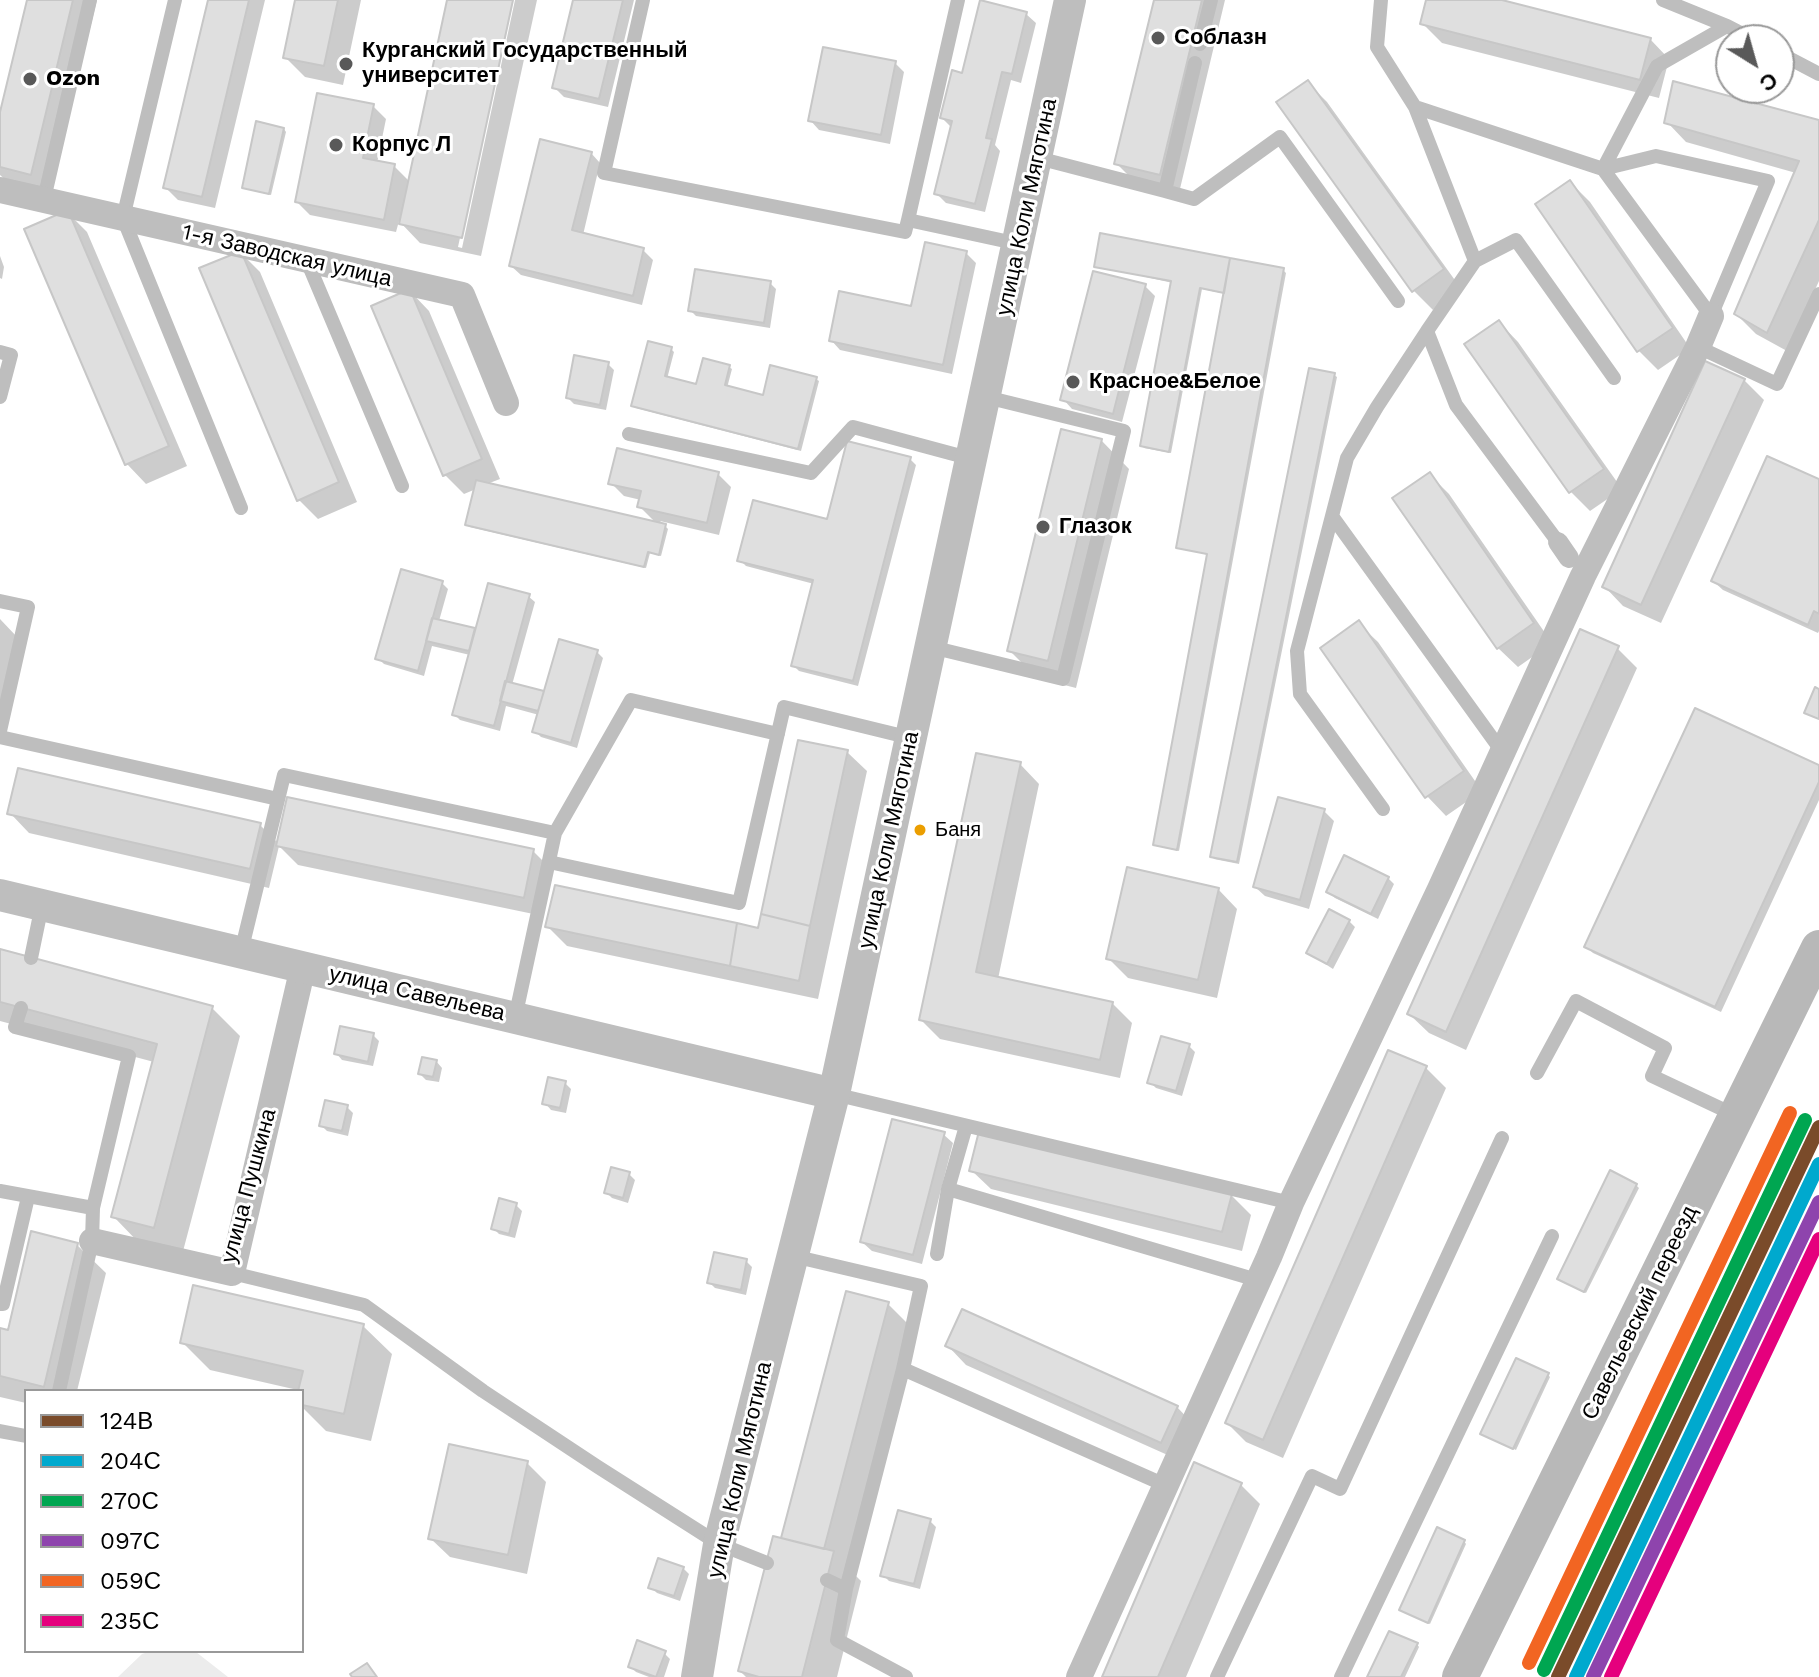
<!DOCTYPE html>
<html>
<head>
<meta charset="utf-8">
<style>
	body { margin:0 }
	#map { position:relative; width:1819px; height:1677px; overflow:hidden; background:#fff; font-family:"Work Sans",sans-serif }
	canvas { display:block }
	.legend { position:absolute; left:24px; top:1389px; width:280px; height:264px; box-sizing:border-box; background:#fff; border:2px solid #999; margin:0; padding:10px 14px; list-style:none; font-size:24px; color:#000 }
	.legend li { display:flex; align-items:center; gap:16px; height:40px }
	.legend b { width:40px; border:2px solid #999 }
	.north { position:absolute; left:1715px; top:24px; width:80px; height:80px; box-sizing:border-box; background:#fff; border:2px solid #999; border-radius:50%; rotate:143deg; font-size:22px; font-weight:700; line-height:32px; text-align:center; color:#000 }
	.north::after { content:''; display:block; margin:auto; width:28px; height:36px; background:#595959; clip-path:polygon(50% 0,100% 100%,50% 72%,0 100%) }
</style>
</head>
<body>
<div id="map">
<canvas width="1819" height="1677"></canvas>
<ul class="legend">
<li><b style="height:10px;background:#7a4b2a"></b>124В</li>
<li><b style="height:10px;background:#00a9ce"></b>204С</li>
<li><b style="height:10px;background:#00a651"></b>270С</li>
<li><b style="height:10px;background:#8e44ad"></b>097С</li>
<li><b style="height:10px;background:#f26522"></b>059С</li>
<li><b style="height:10px;background:#e5007d"></b>235С</li>
</ul>
<div class="north">С</div>
</div>
<script>
const ctx = document.querySelector('canvas').getContext('2d');
ctx.lineJoin = 'round';
function fill(path, color) {
  ctx.fillStyle = color;
  ctx.fill(path, 'evenodd');
}
function poly(rows) {
  const path = new Path2D();
  for (const r of rows) {
    path.moveTo(r[0], r[1]);
    for (let i = 2; i < r.length; i += 2) path.lineTo(r[i], r[i + 1]);
  }
  return path;
}
function stroke(path, color, width, dash) {
  ctx.strokeStyle = color;
  ctx.lineWidth = width;
  ctx.lineCap = dash ? 'butt' : 'round';
  ctx.setLineDash(dash || []);
  ctx.stroke(path);
}
function label(font, color, halo, rows, align = 'center') {
  ctx.font = font + ' "Work Sans",sans-serif';
  ctx.lineWidth = 6;
  ctx.setLineDash([]);
  ctx.textBaseline = 'middle';
  ctx.strokeStyle = halo;
  ctx.fillStyle = color;
  for (const [text, x, y, turn = 0] of rows) {
    ctx.save();
    ctx.translate(x, y);
    ctx.rotate((+turn || 0) * Math.PI / 180);
    ctx.textAlign = isNaN(turn) ? turn : align;
    if (halo) ctx.strokeText(text, 0, 0);
    ctx.fillText(text, 0, 0);
    ctx.restore();
  }
}
const green = poly([
	[151,1651,196,1652,228,1677,118,1677,142,1654]
]);
const shadow = poly([
	[29,0,97,0,50,193,9,183,0,175,0,120],
	[210,0,265,0,215,208,178,200,165,187],
	[297,0,361,0,343,85,305,77,286,58],
	[449,0,511,0,458,247,462,248,515,0,537,0,481,256,420,243,399,221,396,232,310,215,297,202,373,106,386,119,377,163,394,166,410,182],
	[575,0,634,0,608,107,564,97,554,87],
	[1155,0,1225,0,1179,193,1136,183,1116,163],
	[1428,0,1494,0,1650,39,1669,59,1659,98,1442,43,1422,23],
	[1026,14,1036,23,1021,83,1011,80,995,145,1000,151,985,212,946,203,936,193,952,128,942,118,964,75],
	[895,63,904,72,890,144,819,130,810,120],
	[1307,82,1327,102,1462,290,1433,310,1414,291],
	[1667,122,1819,122,1819,281,1787,351,1756,334,1736,314,1796,173,1686,142],
	[284,129,286,132,271,195,246,189,244,187],
	[591,153,600,163,583,235,643,250,653,260,642,305,521,275,511,266],
	[1570,182,1590,202,1690,348,1658,370,1639,351],
	[67,212,87,232,187,466,146,484,127,464],
	[241,253,260,272,357,502,318,519,298,499],
	[966,253,976,263,952,374,840,350,831,340,912,308],
	[0,256,4,267,2,279,0,278],
	[1096,266,1283,270,1286,273,1179,851,1155,844,1208,555,1178,547,1226,294,1202,289,1171,453,1144,448,1142,445,1173,283],
	[770,283,776,289,770,328,696,316,690,310],
	[1145,286,1155,296,1122,422,1072,409,1063,399],
	[410,291,429,311,500,479,487,484,657,524,639,506,641,500,624,496,611,483,718,474,731,487,719,535,660,521,668,529,661,556,650,553,646,568,470,527,468,524,476,489,464,494,445,475],
	[1499,322,1518,342,1622,489,1590,511,1571,492,1467,345],
	[671,349,674,352,667,379,698,387,729,367,732,369,727,388,764,397,816,379,819,381,801,451,636,408,634,406],
	[608,364,614,370,606,410,574,404,568,398],
	[1334,375,1337,377,1239,864,1214,859,1212,856],
	[1744,380,1764,400,1661,623,1623,606,1604,586],
	[1101,440,1129,469,1076,688,1037,678,1009,650],
	[910,459,916,465,858,686,799,671,793,665,814,584,746,566,740,560,828,521],
	[1429,474,1449,494,1552,643,1518,667,1498,648],
	[1819,481,1819,631,1818,633,1723,590,1713,581],
	[442,583,448,589,439,621,476,630,528,596,535,602,512,685,545,694,597,652,603,658,577,748,541,737,535,731,539,715,506,706,500,731,460,720,454,714,470,655,432,646,424,676,384,664,378,658],
	[0,619,18,638,0,732],
	[1358,623,1378,642,1482,791,1446,816,1427,796],
	[1617,648,1637,668,1466,1050,1429,1033,1409,1014],
	[847,752,867,771,818,999,567,946,548,927,760,930],
	[1020,764,1039,784,998,979,1112,1003,1132,1023,1120,1078,940,1039,921,1020],
	[1819,767,1819,800,1721,1012,1593,953,1587,947],
	[1324,811,1334,821,1309,909,1265,896,1255,887],
	[10,813,260,825,279,844,533,851,552,870,543,916,298,865,279,846,269,888,29,833],
	[1388,878,1394,884,1378,919,1335,898,1329,892],
	[1218,889,1237,909,1217,998,1128,978,1108,958],
	[1349,921,1355,927,1333,969,1308,953],
	[0,952,212,1008,240,1036,182,1255,141,1245,113,1216,154,1062,0,1021],
	[373,1035,379,1041,373,1066,342,1060,336,1053],
	[1189,1046,1195,1052,1182,1096,1156,1088,1150,1082],
	[1389,1052,1426,1068,1446,1088,1283,1458,1246,1442,1227,1423],
	[436,1061,442,1068,439,1082,426,1080,420,1074],
	[565,1083,571,1089,566,1113,551,1110,545,1103],
	[347,1107,353,1113,348,1136,327,1131,321,1125],
	[943,1134,953,1143,922,1264,872,1251,862,1242],
	[971,1170,1231,1195,1251,1215,1242,1251,991,1189],
	[629,1174,635,1180,628,1203,612,1198,606,1192],
	[1636,1185,1639,1188,1586,1293,1561,1280],
	[516,1205,522,1211,515,1238,499,1234,493,1228],
	[77,1245,106,1273,77,1391,26,1391,26,1403,0,1397,0,1330,9,1332],
	[746,1261,752,1267,746,1295,715,1288,709,1282],
	[888,1304,916,1332,853,1573,861,1581,837,1677,746,1677,740,1671,782,1540],
	[363,1326,392,1354,371,1441,326,1431,302,1407,302,1391,210,1370,182,1342],
	[947,1345,1177,1407,1196,1427,1181,1461,966,1365],
	[1548,1375,1550,1377,1516,1450,1485,1436],
	[527,1463,546,1482,527,1574,450,1557,430,1538],
	[1241,1485,1260,1504,1186,1677,1104,1677],
	[930,1521,936,1527,920,1589,889,1581,883,1575],
	[1464,1541,1466,1544,1430,1624,1404,1612],
	[683,1568,689,1574,680,1601,657,1593,651,1587],
	[1417,1644,1419,1647,1405,1677,1369,1677],
	[664,1653,670,1659,664,1677,649,1677,636,1672,630,1666]
]);
const building = poly([
	[27,0,73,0,31,175,0,167,0,112,27,0],
	[208,0,249,0,202,197,163,188,208,0],
	[295,0,338,0,324,66,283,58,295,0],
	[447,0,513,0,462,238,399,224,447,0],
	[573,0,623,0,599,99,552,88,573,0],
	[980,0,1027,12,1012,74,1002,72,986,138,992,139,975,204,934,194,952,121,940,118,952,70,962,73,980,0],
	[1154,0,1202,0,1160,175,1114,164,1154,0],
	[1426,0,1502,0,1651,38,1640,80,1420,24,1426,0],
	[823,47,896,61,881,135,808,121,823,47],
	[1308,80,1444,269,1412,292,1276,102,1308,80],
	[1673,81,1819,120,1819,220,1767,333,1734,314,1799,161,1664,123,1673,81],
	[317,93,374,104,363,158,395,164,384,220,295,202,317,93],
	[256,121,284,128,269,194,242,188,256,121],
	[540,139,592,152,572,230,644,248,633,296,509,266,540,139],
	[1570,180,1673,328,1637,352,1535,204,1570,180],
	[68,210,169,446,125,465,24,229,68,210],
	[1100,233,1230,258,1224,293,1200,288,1169,452,1140,446,1171,281,1094,267,1100,233],
	[925,242,967,251,943,365,829,341,839,291,911,306,925,242],
	[241,251,339,482,297,501,199,268,241,251],
	[1230,258,1284,268,1177,850,1153,845,1207,554,1176,548,1230,258],
	[695,269,771,281,764,323,688,311,695,269],
	[1093,271,1146,284,1113,414,1060,400,1093,271],
	[410,289,482,459,443,476,371,306,410,289],
	[1499,320,1604,469,1569,493,1464,344,1499,320],
	[648,341,672,347,665,376,696,384,703,358,730,365,725,385,763,395,770,365,817,377,798,449,631,406,648,341],
	[574,355,609,362,600,405,566,398,574,355],
	[1705,361,1745,379,1641,605,1602,587,1705,361],
	[1309,368,1335,373,1237,862,1210,857,1309,368],
	[1061,429,1102,439,1048,661,1007,651,1061,429],
	[847,441,911,457,853,681,791,666,813,580,737,561,753,500,827,519,847,441],
	[617,448,719,472,707,523,637,507,641,491,608,484,617,448],
	[1767,456,1819,479,1819,614,1814,611,1808,625,1711,581,1767,456],
	[1430,472,1534,623,1497,649,1392,498,1430,472],
	[476,480,666,524,659,555,648,552,644,567,465,525,476,480],
	[401,569,443,581,418,671,375,659,401,569],
	[488,583,530,594,494,726,452,715,488,583],
	[432,618,475,628,469,651,426,641,432,618],
	[1359,620,1464,771,1425,798,1320,648,1359,620],
	[1580,629,1619,646,1446,1032,1407,1014,1580,629],
	[559,639,598,650,571,743,532,732,559,639],
	[505,681,544,691,538,711,500,701,505,681],
	[1815,687,1819,689,1819,719,1804,713,1815,687],
	[1695,708,1819,765,1819,782,1715,1007,1584,947,1695,708],
	[798,740,848,750,810,926,761,914,798,740],
	[976,753,1021,762,976,972,1113,1002,1100,1060,919,1020,976,753],
	[18,768,261,823,250,869,7,814,18,768],
	[287,797,534,849,524,898,276,846,287,797],
	[1278,797,1325,809,1300,900,1253,887,1278,797],
	[1344,855,1389,877,1371,914,1326,892,1344,855],
	[1127,867,1219,888,1198,980,1106,959,1127,867],
	[555,885,737,923,730,966,545,927,555,885],
	[1329,909,1350,920,1327,964,1306,953,1329,909],
	[761,914,810,926,799,981,730,966,737,923,758,928,761,914],
	[0,949,213,1006,154,1228,111,1217,157,1044,0,1002,0,949],
	[340,1026,374,1033,368,1062,334,1054,340,1026],
	[1161,1036,1190,1044,1176,1091,1147,1083,1161,1036],
	[1388,1050,1427,1066,1263,1440,1225,1423,1388,1050],
	[422,1057,437,1060,433,1077,418,1074,422,1057],
	[548,1077,566,1081,560,1108,542,1104,548,1077],
	[325,1100,348,1105,342,1131,319,1126,325,1100],
	[892,1119,945,1132,913,1255,860,1242,892,1119],
	[979,1131,1232,1194,1222,1232,969,1171,979,1131],
	[611,1167,630,1172,623,1198,604,1193,611,1167],
	[1610,1170,1637,1184,1584,1292,1557,1279,1610,1170],
	[499,1198,517,1203,509,1234,491,1229,499,1198],
	[31,1231,78,1243,44,1387,0,1376,0,1328,8,1330,31,1231],
	[714,1252,747,1259,741,1290,707,1283,714,1252],
	[193,1285,364,1324,344,1414,302,1405,302,1391,298,1391,303,1371,180,1343,193,1285],
	[846,1291,889,1302,824,1549,781,1538,846,1291],
	[962,1309,1178,1406,1161,1443,945,1346,962,1309],
	[1516,1358,1549,1373,1513,1449,1480,1434,1516,1358],
	[449,1444,528,1461,508,1555,428,1539,449,1444],
	[1194,1462,1242,1483,1158,1677,1102,1677,1194,1462],
	[898,1510,931,1519,914,1584,880,1576,898,1510],
	[1437,1527,1465,1540,1428,1623,1399,1610,1437,1527],
	[773,1536,834,1551,802,1677,759,1677,738,1671,773,1536],
	[658,1558,684,1567,674,1596,648,1588,658,1558],
	[1389,1631,1418,1643,1401,1677,1367,1677,1389,1631],
	[637,1640,666,1651,656,1677,628,1667,637,1640],
	[367,1663,377,1677,352,1677,350,1674,367,1663]
]);
const service = poly([
	[175,0,123,218,241,508],
	[643,0,604,173,905,232,908,220,1019,244],
	[1381,0,1377,47,1415,107,1603,169,1711,316],
	[1663,0,1727,26],
	[1200,44,1211,0],
	[1779,53,1819,74],
	[1415,107,1475,261,1427,331,1456,405,1558,542],
	[1038,158,1165,191,1195,63],
	[1603,169,1656,156,1768,181,1711,316],
	[1603,169,1657,66,1727,26,1754,40],
	[1165,191,1194,199,1280,137,1398,301],
	[44,199,90,0],
	[908,220,958,0],
	[307,261,402,486],
	[1475,261,1516,240,1614,378],
	[1427,331,1377,407,1347,458,1332,516,1503,753],
	[1698,347,1777,384,1819,294],
	[0,352,11,355,0,397],
	[629,434,811,473,853,427,972,459],
	[1332,516,1297,651,1300,694,1383,809],
	[0,601,28,607,0,731],
	[931,647,1063,679,1124,431,986,397],
	[0,737,278,799],
	[555,833,631,700,778,734],
	[549,862,739,903,784,707,911,738],
	[241,952,284,775,555,833,515,1018],
	[31,958,42,905],
	[21,1008,15,1027,129,1056,93,1208],
	[1537,1073,1576,1001,1665,1048,1652,1076,1737,1116],
	[834,1094,1291,1203],
	[966,1126,948,1189,1257,1280],
	[0,1191,93,1208,92,1241,59,1391],
	[937,1254,948,1189],
	[793,1256,921,1286,903,1369,1165,1485],
	[232,1273,364,1305,483,1391,598,1467,719,1544,767,1563],
	[0,1304,3,1304,28,1197],
	[903,1369,846,1589,837,1640,906,1677],
	[0,1431,26,1436],
	[827,1580,846,1589],
	[1217,1677,1312,1476,1340,1489,1502,1138],
	[1341,1677,1552,1236]
]);
const pedestrian = poly([
	[1558,542,1569,558]
]);
const minor = poly([
	[0,190,462,295,506,403],
	[92,1241,232,1273,303,967],
	[1079,1677,1269,1257,1291,1203,1440,889,1583,576,1698,347,1711,316]
]);
const tertiary = poly([
	[0,895,834,1094],
	[697,1677,719,1544,834,1094,1070,0]
]);
const secondary = poly([
	[1460,1677,1819,948]
]);
const rail1 = poly([
	[1558,1677,1819,1127]
]);
const rail2 = poly([
	[1576,1677,1819,1164]
]);
const rail3 = poly([
	[1544,1670,1805,1120]
]);
const rail4 = poly([
	[1593,1677,1819,1202]
]);
const rail5 = poly([
	[1529,1663,1790,1113]
]);
const rail6 = poly([
	[1611,1677,1819,1239]
]);
const markers = [
	[1158,38,8,"#595959"],
	[346,64,8,"#595959"],
	[30,79,8,"#595959"],
	[336,145,8,"#595959"],
	[1073,382,8,"#595959"],
	[1043,527,8,"#595959"],
	[920,830,7,"#eb9e00"]
];
const busNames = [
	["Баня",935,830]
];
const poiNames = [
	["Соблазн",1174,38],
	["Курганский Государственный",362,51],
	["университет",362,76],
	["Ozon",46,79],
	["Корпус Л",352,145],
	["Красное&Белое",1089,382],
	["Глазок",1059,527]
];
const streetNames = [
	["улица Коли Мяготина",1027,207,-78],
	["1-я Заводская улица",287,256,13],
	["улица Коли Мяготина",889,840,-78],
	["улица Савельева",417,994,13],
	["улица Пушкина",249,1186,-75],
	["Савельевский переезд",1640,1313,-64],
	["улица Коли Мяготина",740,1470,-77]
];
fill(green, '#ececec');
fill(shadow, '#0003');
fill(building, '#dfdfdf');
stroke(building, '#c7c7c7', 2);
stroke(service, '#bebebe', 14);
stroke(pedestrian, '#bebebe', 20);
stroke(minor, '#bebebe', 26);
stroke(tertiary, '#bebebe', 32);
stroke(secondary, '#b8b8b8', 36);
stroke(rail1, '#7a4b2a', 14);
stroke(rail2, '#00a9ce', 14);
stroke(rail3, '#00a651', 14);
stroke(rail4, '#8e44ad', 14);
stroke(rail5, '#f26522', 14);
stroke(rail6, '#e5007d', 14);
for (const [x, y, r, color] of markers) {
  const dot = new Path2D();
  dot.arc(x, y, r, 0, 2 * Math.PI);
  ctx.fillStyle = color;
  ctx.fill(dot);
  stroke(dot, '#fff', 3);
}
label('20px', '#000', '#fff', busNames, 'left');
label('bold 22px', '#000', '#fff', poiNames, 'left');
label('22px', '#000', '#fff', streetNames);
</script>
</body>
</html>
